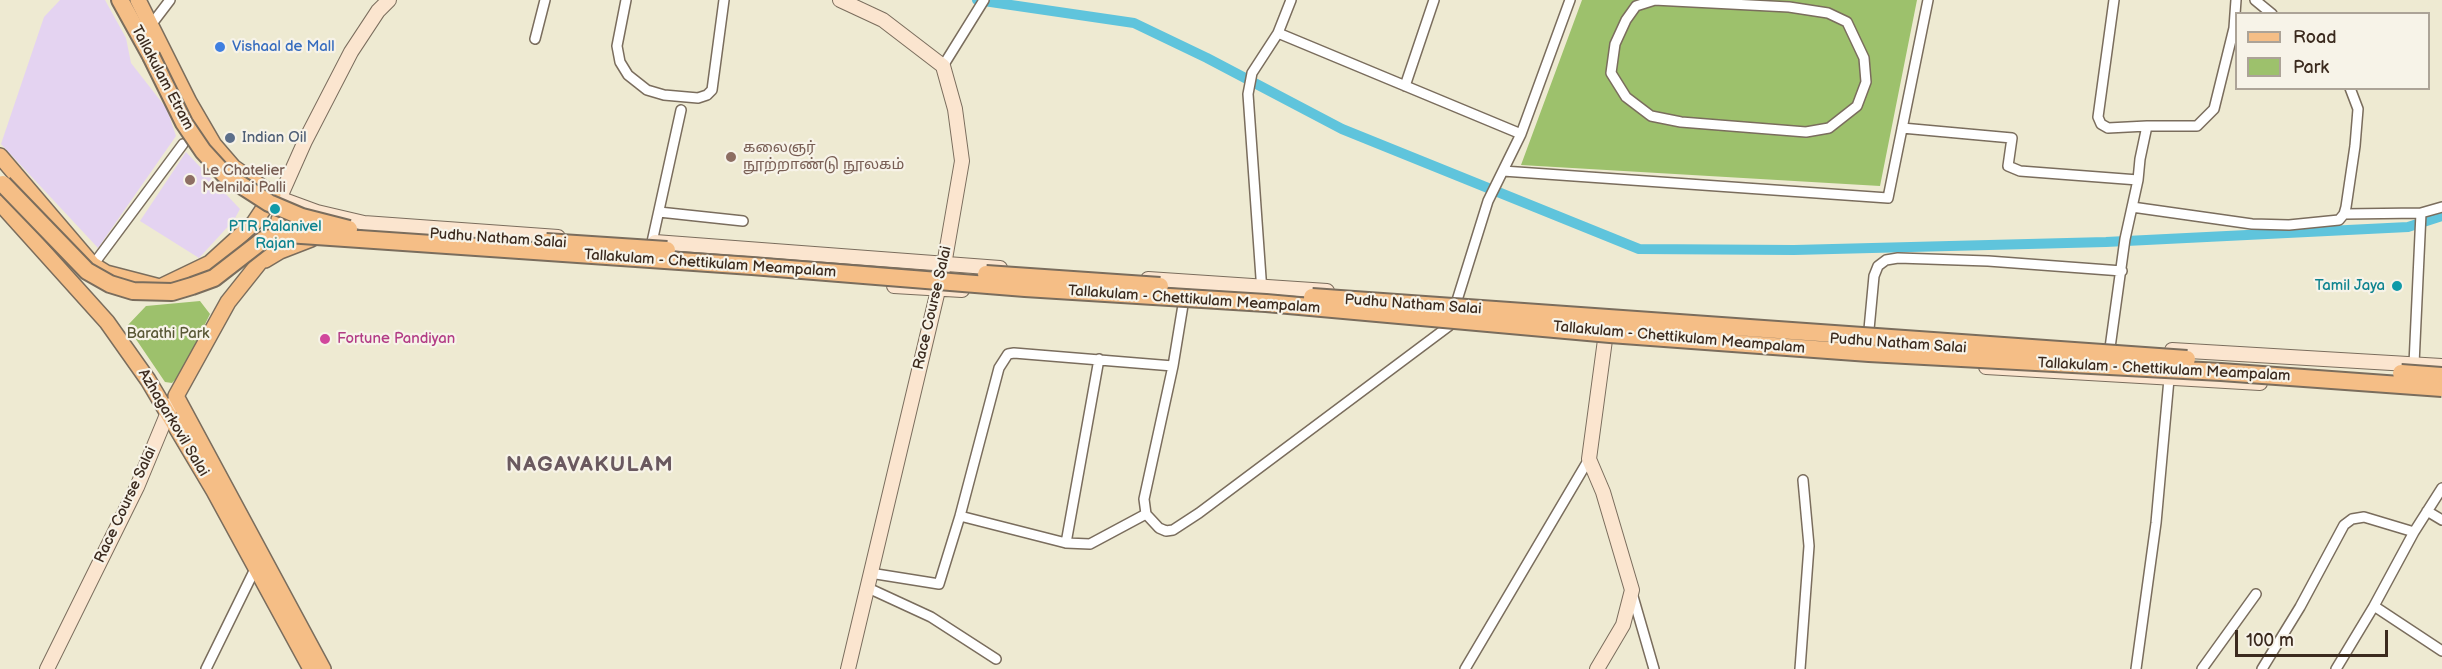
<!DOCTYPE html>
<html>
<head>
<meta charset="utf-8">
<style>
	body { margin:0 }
	#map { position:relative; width:2442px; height:669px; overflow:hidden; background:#eeead2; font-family:"Balsamiq Sans",sans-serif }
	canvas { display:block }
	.legend { position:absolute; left:2235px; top:12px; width:195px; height:78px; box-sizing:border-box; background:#f7f3e8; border:2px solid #aca397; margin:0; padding:8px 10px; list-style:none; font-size:18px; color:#3b2a1e }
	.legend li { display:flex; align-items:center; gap:12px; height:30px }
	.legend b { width:30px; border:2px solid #aca397 }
	.scale { position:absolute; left:2235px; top:630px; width:153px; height:27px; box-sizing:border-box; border:3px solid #3b2a1e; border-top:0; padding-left:8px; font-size:18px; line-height:21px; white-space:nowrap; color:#3b2a1e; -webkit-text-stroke:4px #f7f3e8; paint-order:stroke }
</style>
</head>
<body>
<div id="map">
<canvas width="2442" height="669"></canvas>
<ul class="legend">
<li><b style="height:8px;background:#f5be86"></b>Road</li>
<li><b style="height:16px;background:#9dc16c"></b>Park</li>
</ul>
<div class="scale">100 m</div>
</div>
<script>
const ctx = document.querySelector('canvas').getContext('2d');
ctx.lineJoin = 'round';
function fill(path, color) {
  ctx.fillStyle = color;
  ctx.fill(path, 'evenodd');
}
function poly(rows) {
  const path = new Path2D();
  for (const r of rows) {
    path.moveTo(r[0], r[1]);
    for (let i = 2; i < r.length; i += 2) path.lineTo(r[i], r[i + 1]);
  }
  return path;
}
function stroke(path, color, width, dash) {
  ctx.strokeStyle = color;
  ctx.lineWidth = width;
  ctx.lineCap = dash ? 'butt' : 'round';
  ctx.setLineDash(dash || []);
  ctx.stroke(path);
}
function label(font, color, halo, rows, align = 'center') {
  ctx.font = font + ' "Balsamiq Sans","Noto Sans Tamil",sans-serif';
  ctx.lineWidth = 4.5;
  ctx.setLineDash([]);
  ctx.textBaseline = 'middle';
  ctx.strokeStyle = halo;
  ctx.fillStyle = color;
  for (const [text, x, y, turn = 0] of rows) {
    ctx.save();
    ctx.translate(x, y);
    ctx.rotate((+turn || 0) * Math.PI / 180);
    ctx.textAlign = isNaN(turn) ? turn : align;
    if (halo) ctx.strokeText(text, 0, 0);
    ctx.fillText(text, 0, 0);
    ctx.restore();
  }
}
const built = poly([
	[60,0,105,0,126,38,131,63,167,109,176,136,98,248,1,144,44,17],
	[186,152,240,209,234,220,199,258,140,221]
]);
const green = poly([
	[1582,0,1917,0,1880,186,1521,165],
	[200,301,210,314,180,375,172,383,165,382,127,326,146,306]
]);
const canal = poly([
	[977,0,1134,23,1207,58,1342,129,1639,249,1794,250,2106,242,2408,227,2442,216]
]);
const street = poly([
	[626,0,617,46,620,62,628,75,647,90,664,95,698,98,707,95,712,90,724,0],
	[1291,0,1278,33,1521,134],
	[1654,0,1789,7,1828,13,1847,22,1864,58,1866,82,1857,106,1829,128,1806,132,1681,122,1651,116,1626,97,1611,73,1615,44,1626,20,1636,6,1655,0],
	[2114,0,2098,117,2101,124,2108,128,2147,126],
	[2255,0,2272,14],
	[151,25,170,0],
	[535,39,545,0],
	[943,66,984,0],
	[1405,86,1434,0],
	[1902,128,2012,138,2008,166,2020,171,2138,180],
	[1503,171,1888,198,1928,0],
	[2132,207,2252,224,2289,225,2339,220,2344,214,2346,207,2355,146,2358,109,2350,88],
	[659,212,743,221],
	[2344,214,2421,213],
	[652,242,681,110],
	[93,265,183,144],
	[1262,292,1248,94,1252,73,1278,33],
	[1183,305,1173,366,1144,499,1146,514,1159,528,1166,531,1173,530,1199,513,1449,326,1488,201,1521,134,1570,0],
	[1868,340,1874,276,1878,266,1886,260,1898,258,1988,261,2122,271],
	[2109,355,2125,239,2138,180,2140,159,2147,126,2197,126,2214,109,2234,28,2236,0],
	[2414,364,2421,213,2442,207],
	[2442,488,2414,532,2374,606,2442,651],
	[2427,511,2442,520],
	[1146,514,1090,544,1066,543,960,516,999,368,1008,354,1014,353,1173,366],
	[1066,543,1099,359],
	[870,573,939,584,960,516],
	[866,587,931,617,996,659],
	[1632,593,1654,669],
	[206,669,256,567],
	[1465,669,1589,459],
	[1800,669,1809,546,1803,480],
	[2136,669,2156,523,2169,379],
	[2202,669,2256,594],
	[2262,669,2300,607,2344,525,2352,519,2364,517,2414,532],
	[2336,669,2374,606]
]);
const secondary = poly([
	[840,0,883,20,943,66,955,109,962,161,944,265,848,669],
	[281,195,305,141,351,52,378,11,389,0],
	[287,201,317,212,364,223,558,237],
	[655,242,1000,268],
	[1148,279,1327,291],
	[894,286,962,290],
	[2172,350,2442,366],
	[1986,367,2260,383],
	[47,669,137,487,171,405],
	[1597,669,1623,625,1632,590,1603,492,1589,459,1607,325]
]);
const primary = poly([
	[138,0,189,102,214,145,233,167,273,195],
	[0,156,93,265,106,273,160,287,210,263,254,223,264,208],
	[0,203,107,322,148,380,214,491,311,669],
	[265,260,280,251,311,239],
	[176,396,323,669],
	[176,396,228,302,271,248,278,234,279,220]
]);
const highway = poly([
	[120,0,151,56]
]);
const highwayBridge = poly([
	[151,56,184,123,203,151,224,174,269,203,302,217,349,229],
	[3,184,87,271,110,284,133,291,172,292,192,286,214,278,263,240,287,234,752,266,1025,288,1266,303,1610,334,1869,353,2221,372,2442,388],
	[546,242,667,250],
	[986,274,1160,286],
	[1312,297,2187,359],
	[2401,373,2442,376]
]);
const markers = [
	[220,47,6,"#3f7fe0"],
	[230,138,6,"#5c6f8a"],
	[731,157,6,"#8d6e63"],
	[190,180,6,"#8d6e63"],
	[275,209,6,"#0f9aa8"],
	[2397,286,6,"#0f9aa8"],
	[325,339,6,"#d1479c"]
];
const shopNames = [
	["Vishaal de Mall",232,47]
];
const streetNames = [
	["Tallakulam Etram",162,78,62],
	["Pudhu Natham Salai",498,239,4],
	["Tallakulam - Chettikulam Meampalam",710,264,4],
	["Tallakulam - Chettikulam Meampalam",1194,300,4],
	["Pudhu Natham Salai",1413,305,4],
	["Race Course Salai",933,308,-77],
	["Tallakulam - Chettikulam Meampalam",1679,338,5],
	["Pudhu Natham Salai",1898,344,4],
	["Tallakulam - Chettikulam Meampalam",2164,370,3],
	["Azhagarkovil Salai",173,423,59],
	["Race Course Salai",126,505,-65]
];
const serviceNames = [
	["Indian Oil",242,138]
];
const educationNames = [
	["கலைஞர்",743,148],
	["நூற்றாண்டு நூலகம்",743,165],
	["Le Chatelier",202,171],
	["Melnilai Palli",202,188]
];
const cultureNames = [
	["PTR Palanivel",275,227],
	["Rajan",275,244],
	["Tamil Jaya",2385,286,"right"]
];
const parkNames = [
	["Barathi Park",168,334]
];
const hotelNames = [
	["Fortune Pandiyan",337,339]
];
const districtNames = [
	["NAGAVAKULAM",590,466]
];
fill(built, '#e4d3f1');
fill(green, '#9dc16c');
stroke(canal, '#5fc4dc', 10);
stroke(street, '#7a6d5d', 12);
stroke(secondary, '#7a6d5d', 16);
stroke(primary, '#7a6d5d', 18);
stroke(highway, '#7a6d5d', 20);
stroke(street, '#fff', 9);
stroke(secondary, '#fbe5cf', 14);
stroke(primary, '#f5be86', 15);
stroke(highway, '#f5be86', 16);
stroke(highwayBridge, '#7a6d5d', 20, []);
stroke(highwayBridge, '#f5be86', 16);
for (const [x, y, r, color] of markers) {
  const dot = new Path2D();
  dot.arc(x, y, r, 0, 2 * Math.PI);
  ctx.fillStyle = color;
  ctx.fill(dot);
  stroke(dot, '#f7f3e8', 2);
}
label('15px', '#366cbe', '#f7f3e8', shopNames, 'left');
label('15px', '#3b2a1e', '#f7f3e8', streetNames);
label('15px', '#4e5e75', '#f7f3e8', serviceNames, 'left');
label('15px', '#785e54', '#f7f3e8', educationNames, 'left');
label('15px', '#0d838f', '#f7f3e8', cultureNames);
label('15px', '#585735', '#f7f3e8', parkNames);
label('15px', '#b23c85', '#f7f3e8', hotelNames, 'left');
ctx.letterSpacing = '1.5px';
label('bold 21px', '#6a595f', '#f7f3e8', districtNames);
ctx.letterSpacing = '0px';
</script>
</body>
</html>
